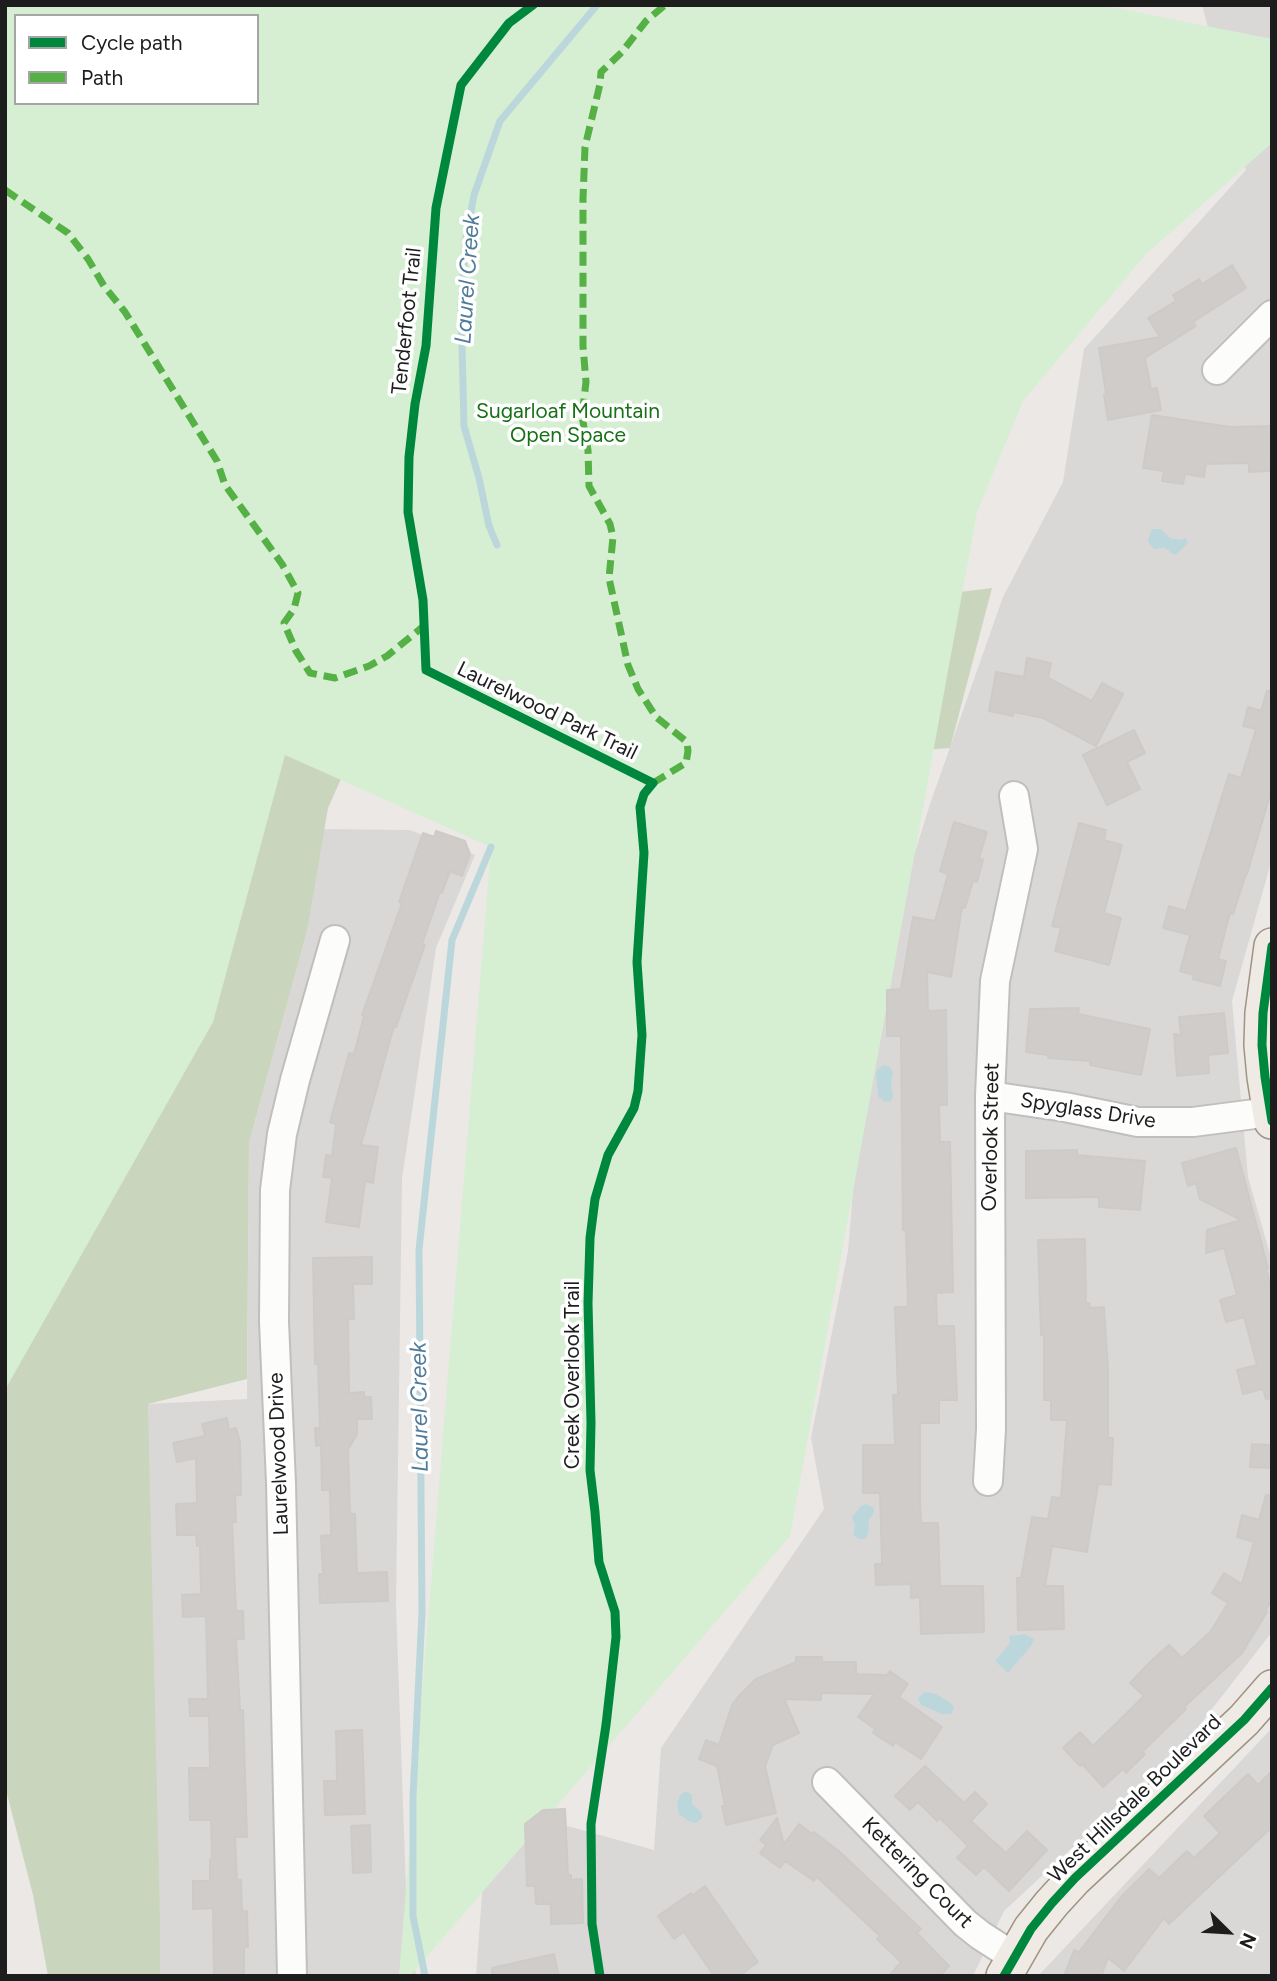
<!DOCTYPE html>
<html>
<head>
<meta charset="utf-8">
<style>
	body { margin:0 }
	#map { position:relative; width:1277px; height:1981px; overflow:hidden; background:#ebe8e5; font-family:Figtree,sans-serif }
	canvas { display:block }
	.frame { position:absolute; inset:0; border:7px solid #1d1d1d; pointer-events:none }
	.legend { position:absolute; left:14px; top:14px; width:245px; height:91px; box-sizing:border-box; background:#fff; border:2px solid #a5a5a5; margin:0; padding:9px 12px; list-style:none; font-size:21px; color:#1d1d1d }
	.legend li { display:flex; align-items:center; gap:14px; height:35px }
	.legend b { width:35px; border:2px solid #a5a5a5 }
	.north { position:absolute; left:1193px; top:1897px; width:70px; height:70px; -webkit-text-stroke:5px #fff; paint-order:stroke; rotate:114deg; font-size:19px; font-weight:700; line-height:28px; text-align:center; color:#1d1d1d }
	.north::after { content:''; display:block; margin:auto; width:24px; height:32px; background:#1d1d1d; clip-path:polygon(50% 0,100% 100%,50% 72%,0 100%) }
</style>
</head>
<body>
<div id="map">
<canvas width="1277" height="1981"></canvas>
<div class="frame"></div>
<ul class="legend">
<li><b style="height:9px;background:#00873e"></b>Cycle path</li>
<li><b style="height:9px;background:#55b145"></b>Path</li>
</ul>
<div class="north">N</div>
</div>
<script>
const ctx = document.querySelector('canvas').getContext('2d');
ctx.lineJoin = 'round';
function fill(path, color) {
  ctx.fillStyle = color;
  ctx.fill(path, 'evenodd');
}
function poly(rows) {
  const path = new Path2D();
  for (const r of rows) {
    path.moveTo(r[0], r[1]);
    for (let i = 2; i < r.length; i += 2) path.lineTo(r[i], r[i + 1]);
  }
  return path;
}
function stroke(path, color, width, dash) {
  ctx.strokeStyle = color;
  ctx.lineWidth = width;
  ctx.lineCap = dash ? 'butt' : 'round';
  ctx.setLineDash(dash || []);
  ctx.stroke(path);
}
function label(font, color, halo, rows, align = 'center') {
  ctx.font = font + ' Figtree,sans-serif';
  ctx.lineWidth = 7;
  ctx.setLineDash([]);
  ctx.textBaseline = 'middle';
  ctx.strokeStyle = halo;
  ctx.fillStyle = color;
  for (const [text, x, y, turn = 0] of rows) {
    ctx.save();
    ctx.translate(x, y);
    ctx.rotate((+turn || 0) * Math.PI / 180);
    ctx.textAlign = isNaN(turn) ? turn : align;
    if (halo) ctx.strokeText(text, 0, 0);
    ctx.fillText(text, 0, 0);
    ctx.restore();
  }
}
const residential = poly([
	[1202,5,1272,5,1272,859,1232,1001,1248,1177,1272,1261,1272,1632,1187,1741,1004,1911,973,1976,476,1976,484,1867,517,1812,654,1850,661,1748,824,1509,811,1438,848,1251,869,1000,930,804,1003,597,1063,482,1084,349,1246,170],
	[319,829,410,830,475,855,436,948,402,1179,396,1603,406,1891,416,1976,144,1976,148,1404,247,1399,249,1143,307,931],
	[1272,1728,1272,1976,1038,1976]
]);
const forest = poly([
	[5,5,615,5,848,606,992,588,950,748,898,752,386,678,328,808,307,931,249,1143,247,1379,148,1404,160,1920,160,1976,48,1976,33,1895,5,1786],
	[16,16,257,16,257,103,16,103]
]);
const park = poly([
	[5,5,1101,5,1272,39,1272,143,1146,254,1023,401,977,512,790,1536,410,1976,399,1976,491,847,285,755,213,1022,5,1390],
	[16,16,257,16,257,103,16,103]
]);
const water = poly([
	[1152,529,1161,529,1170,538,1180,540,1186,538,1188,543,1177,554,1173,554,1165,548,1154,549,1150,545,1148,540],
	[883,1065,889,1066,893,1072,891,1085,893,1096,891,1101,885,1102,878,1096,876,1074,877,1070],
	[866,1504,874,1508,874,1512,869,1520,868,1534,865,1539,859,1539,853,1535,855,1525,852,1517,861,1506],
	[1025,1634,1034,1639,1031,1646,1008,1673,995,1661,1010,1643,1009,1636],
	[925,1692,936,1694,952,1704,954,1709,951,1714,942,1714,921,1705,918,1698],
	[686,1791,692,1795,692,1804,702,1813,702,1818,696,1823,690,1822,679,1814,677,1803,680,1795]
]);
const stream = poly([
	[497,545,489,526,479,478,464,426,461,305,466,238,474,195,500,121,597,5],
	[425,1976,413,1916,413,1797,422,1613,419,1250,452,940,491,847]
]);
const building = poly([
	[1232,265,1246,288,1193,322,1196,326,1145,358,1151,389,1157,388,1161,410,1108,420,1104,395,1106,394,1099,348,1160,337,1148,318,1176,301,1173,295,1199,279,1202,284,1232,265],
	[1152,415,1230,427,1272,426,1270,471,1249,472,1249,463,1206,464,1204,477,1185,474,1183,484,1162,481,1164,471,1143,468,1152,415],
	[1027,658,1051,663,1048,678,1092,701,1102,683,1123,694,1096,746,1043,718,1014,712,1013,716,989,711,996,672,1024,677,1027,658],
	[1267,691,1272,691,1272,788,1247,874,1246,874,1233,914,1230,913,1218,959,1226,961,1220,986,1193,979,1194,975,1180,971,1190,935,1163,928,1169,906,1186,911,1229,774,1241,778,1256,729,1243,726,1248,707,1261,711,1267,691],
	[1134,730,1145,753,1127,762,1140,789,1107,805,1083,755,1134,730],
	[954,822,987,832,979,858,983,860,977,882,973,881,965,908,962,907,951,977,927,972,928,1011,946,1010,947,1105,939,1105,940,1142,950,1142,953,1292,936,1293,937,1326,954,1326,957,1400,939,1400,939,1423,920,1423,920,1502,921,1523,938,1523,940,1586,983,1586,984,1632,921,1634,920,1597,911,1598,911,1584,876,1585,875,1564,882,1564,880,1493,863,1493,863,1445,895,1445,893,1395,898,1395,895,1307,908,1307,906,1230,903,1230,901,1036,887,1036,887,990,901,989,913,917,935,921,948,874,940,871,954,822],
	[1079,823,1106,830,1104,840,1122,845,1104,913,1121,918,1109,965,1055,951,1061,928,1052,926,1079,823],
	[436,831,465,841,470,854,462,876,450,871,442,893,440,892,422,944,425,945,396,1027,394,1026,361,1145,378,1147,373,1183,365,1181,359,1227,326,1222,332,1178,323,1177,326,1155,332,1156,336,1124,330,1122,349,1053,354,1054,364,1016,362,1015,402,903,399,902,423,833,434,837,436,831],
	[1079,1008,1078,1014,1150,1029,1141,1075,1090,1065,1090,1061,1048,1058,1048,1055,1026,1052,1030,1009,1079,1008],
	[1224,1013,1228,1053,1208,1055,1209,1073,1177,1076,1174,1034,1181,1035,1179,1017,1224,1013],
	[1236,1148,1268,1268,1266,1269,1272,1290,1272,1398,1266,1399,1263,1389,1243,1394,1237,1370,1257,1365,1244,1317,1226,1322,1220,1300,1237,1295,1224,1248,1206,1253,1207,1230,1241,1220,1200,1199,1196,1183,1188,1186,1182,1163,1236,1148],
	[1077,1150,1077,1155,1145,1161,1140,1210,1099,1207,1099,1197,1026,1198,1026,1151,1077,1150],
	[1085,1239,1086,1303,1089,1303,1090,1308,1104,1307,1108,1369,1108,1438,1113,1438,1111,1485,1098,1484,1087,1552,1052,1546,1045,1586,1063,1586,1064,1629,1018,1630,1017,1578,1021,1578,1032,1517,1048,1519,1052,1497,1061,1498,1067,1420,1051,1420,1051,1400,1044,1400,1044,1335,1041,1335,1038,1240,1085,1239],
	[372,1257,372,1284,353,1284,354,1319,348,1319,349,1393,364,1392,364,1397,371,1397,372,1419,357,1419,357,1434,348,1450,350,1514,355,1514,357,1573,387,1572,388,1601,320,1603,319,1574,323,1574,321,1536,331,1535,330,1490,322,1490,321,1445,316,1446,315,1428,320,1428,318,1364,315,1364,313,1258,372,1257],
	[227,1418,229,1430,236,1428,240,1442,241,1495,235,1495,236,1522,232,1522,236,1611,243,1611,244,1639,236,1639,240,1710,243,1710,247,1837,235,1837,237,1880,241,1880,242,1912,247,1911,248,1947,244,1947,244,1976,214,1976,213,1908,193,1909,193,1881,210,1881,210,1859,212,1859,211,1820,190,1820,189,1768,210,1768,209,1716,190,1716,189,1699,208,1699,206,1616,183,1617,182,1595,201,1594,200,1546,197,1546,196,1535,177,1535,176,1504,197,1503,196,1458,177,1462,173,1443,205,1436,202,1424,227,1418],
	[1252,1444,1272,1445,1272,1468,1250,1467,1252,1444],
	[1266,1495,1272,1496,1272,1599,1265,1611,1267,1612,1242,1653,1184,1707,1186,1709,1142,1752,1145,1754,1126,1773,1123,1769,1103,1787,1082,1764,1080,1766,1063,1748,1080,1732,1093,1746,1144,1696,1130,1683,1152,1660,1169,1645,1182,1658,1211,1631,1228,1603,1212,1593,1224,1573,1242,1584,1254,1542,1237,1537,1242,1515,1259,1520,1266,1495],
	[796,1657,822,1657,822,1662,856,1662,856,1674,887,1675,890,1671,908,1684,899,1697,942,1727,921,1759,895,1742,893,1746,873,1733,875,1729,858,1717,874,1694,821,1693,821,1700,784,1699,799,1733,773,1745,765,1766,776,1813,726,1825,722,1806,725,1806,717,1766,699,1759,706,1740,719,1745,732,1705,738,1697,756,1679,796,1662,796,1657],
	[362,1730,365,1814,325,1815,324,1781,337,1781,336,1731,362,1730],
	[925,1766,964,1803,975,1792,987,1804,971,1821,1006,1853,1027,1831,1047,1850,1009,1891,984,1867,976,1875,957,1858,968,1846,940,1818,937,1821,918,1802,910,1810,895,1796,925,1766],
	[1272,1771,1272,1827,1169,1924,1164,1918,1124,1971,1108,1958,1101,1976,1064,1976,1074,1950,1079,1952,1121,1897,1149,1869,1159,1878,1187,1851,1194,1858,1220,1833,1204,1816,1248,1774,1258,1785,1272,1771],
	[565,1809,568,1875,571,1875,571,1880,582,1879,583,1923,551,1924,551,1904,536,1904,535,1886,527,1886,525,1824,543,1810,565,1809],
	[777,1818,784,1844,799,1824,812,1834,814,1832,840,1852,921,1929,917,1933,949,1966,940,1976,889,1976,901,1962,877,1939,880,1936,817,1877,814,1881,785,1861,780,1868,760,1853,766,1845,760,1840,777,1818],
	[370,1825,371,1872,353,1873,351,1826,370,1825],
	[705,1886,758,1962,739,1976,714,1976,684,1932,674,1939,658,1916,691,1893,693,1895,705,1886],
	[554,1954,559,1976,492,1976,492,1968,554,1954]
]);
const minor = poly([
	[1217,370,1272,315],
	[990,1096,1065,1107,1138,1122,1193,1122,1270,1112],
	[988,1481,991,1429,990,1096,995,981,1023,849,1014,796],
	[827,1782,965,1923,980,1935,1014,1957],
	[292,1976,281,1483,274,1322,275,1190,282,1134,295,1080,335,940]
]);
const major = poly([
	[1272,946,1263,1013,1262,1045,1265,1077,1272,1121],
	[1004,1976,1031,1929,1052,1903,1075,1878,1244,1720,1272,1688]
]);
const quiet = poly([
	[5,190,68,233,88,259,104,286,125,312,217,461,225,485,282,564,298,593,294,609,284,623,296,651,310,673,335,678,369,666,387,656,425,625],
	[653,783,686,763,688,751,687,742,656,717,638,689,628,665,609,578,613,537,610,524,589,486,588,450,582,416,586,382,583,346,583,199,585,147,600,84,601,72,622,52,646,21,665,5]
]);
const cycleway = poly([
	[533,5,509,23,461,85,436,208,426,346,415,404,409,457,408,512,423,600,426,670,653,783,644,794,640,807,644,853,637,962,642,1035,638,1091,634,1108,608,1155,595,1199,590,1238,588,1303,591,1423,590,1470,595,1512,599,1562,615,1612,616,1637,606,1725,591,1824,592,1924,600,1976],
	[1272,946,1263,1013,1262,1045,1265,1077,1272,1121],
	[1004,1976,1031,1929,1052,1903,1075,1878,1244,1720,1272,1688]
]);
const streetNames = [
	["Tenderfoot Trail",407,321,-84],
	["Laurelwood Park Trail",547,711,26],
	["Spyglass Drive",1088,1111,9],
	["Overlook Street",991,1137,-89],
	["Creek Overlook Trail",573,1375,-90],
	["Laurelwood Drive",279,1454,-92],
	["West Hillsdale Boulevard",1135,1799,-44],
	["Kettering Court",917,1873,45]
];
const parkNames = [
	["Sugarloaf Mountain",568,412],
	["Open Space",568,436]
];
const waterNames = [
	["Laurel Creek",468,279,-86],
	["Laurel Creek",420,1407,-91]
];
fill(residential, '#dad8d7');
fill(forest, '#c9d6bd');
fill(park, '#d6efd3');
fill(water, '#bcd7db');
stroke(stream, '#bcd7db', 7);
fill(building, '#d0ccca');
stroke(building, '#cecac7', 2);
stroke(minor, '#c1bfbe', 32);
stroke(major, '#9f9384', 38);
stroke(minor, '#fcfcfb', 28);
stroke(major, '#efeae4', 35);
stroke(quiet, '#55b145', 7, [14, 7]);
stroke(cycleway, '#00873e', 9);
label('21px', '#1d1d1d', '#fff', streetNames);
label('21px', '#167016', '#fff', parkNames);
label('italic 23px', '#507b9b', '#fff', waterNames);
</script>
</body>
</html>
